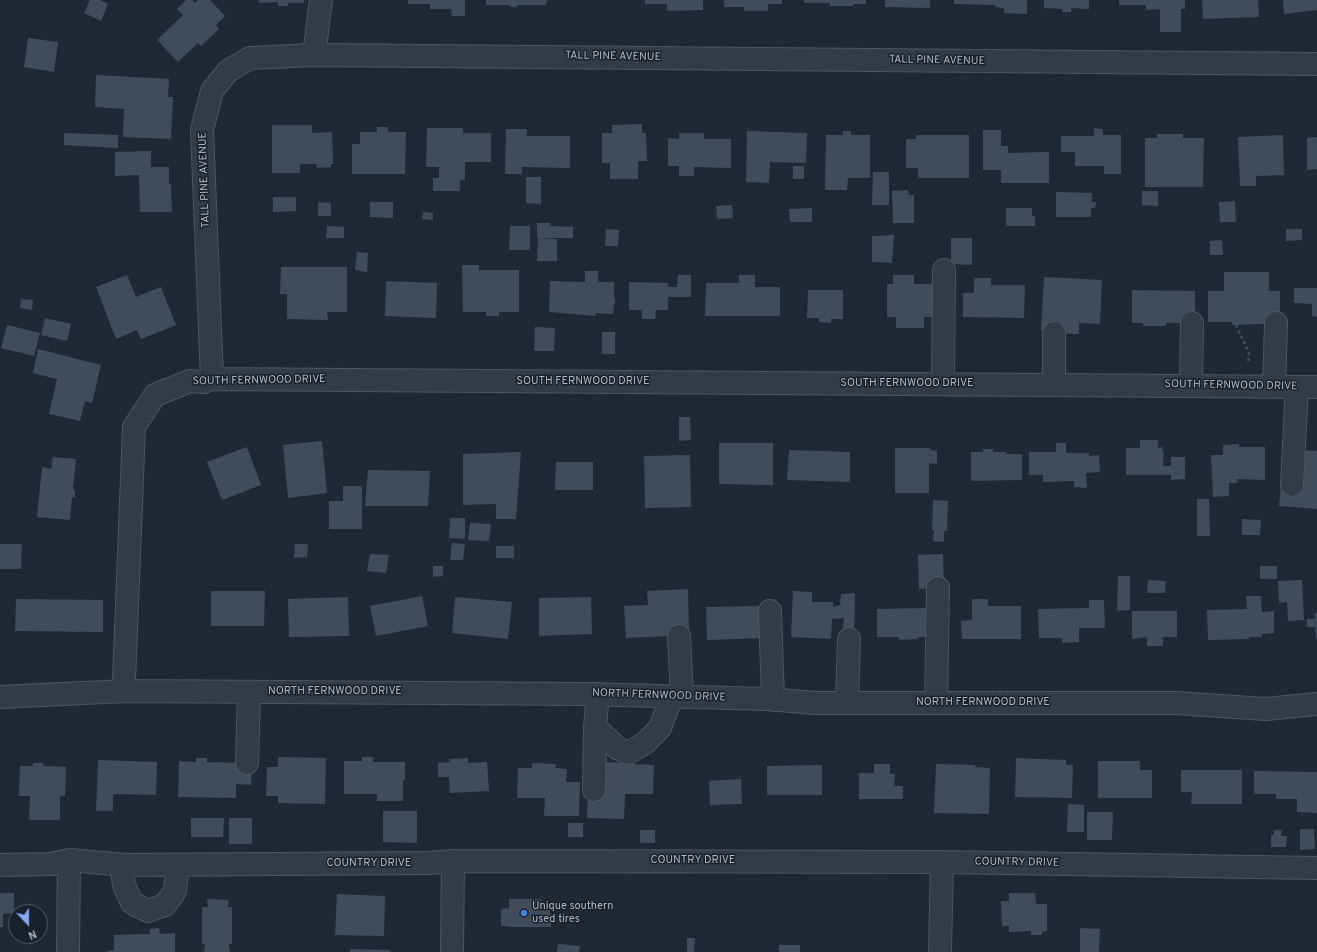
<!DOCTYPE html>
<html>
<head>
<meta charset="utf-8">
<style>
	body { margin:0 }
	#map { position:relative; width:1317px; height:952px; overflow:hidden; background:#202836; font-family:Overpass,sans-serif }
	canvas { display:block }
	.north { position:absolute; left:8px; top:904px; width:40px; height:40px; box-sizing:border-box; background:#19202b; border:1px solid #555c68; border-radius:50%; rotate:158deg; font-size:11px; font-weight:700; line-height:16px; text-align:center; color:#aeb5c3 }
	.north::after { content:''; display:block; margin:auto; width:14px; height:18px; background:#83a9f3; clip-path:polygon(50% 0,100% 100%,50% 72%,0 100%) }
</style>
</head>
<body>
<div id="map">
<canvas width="1317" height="952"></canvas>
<div class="north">N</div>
</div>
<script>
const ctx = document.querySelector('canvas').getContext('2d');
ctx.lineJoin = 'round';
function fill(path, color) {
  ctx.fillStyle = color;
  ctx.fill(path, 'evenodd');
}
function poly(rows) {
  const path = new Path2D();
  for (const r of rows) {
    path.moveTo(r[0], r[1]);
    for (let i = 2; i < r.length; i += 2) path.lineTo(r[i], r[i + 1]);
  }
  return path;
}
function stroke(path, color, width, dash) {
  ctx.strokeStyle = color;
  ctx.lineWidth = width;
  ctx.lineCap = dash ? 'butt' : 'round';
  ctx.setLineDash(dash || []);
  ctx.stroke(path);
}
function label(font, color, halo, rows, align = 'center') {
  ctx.font = font + ' Overpass,sans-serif';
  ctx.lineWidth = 3;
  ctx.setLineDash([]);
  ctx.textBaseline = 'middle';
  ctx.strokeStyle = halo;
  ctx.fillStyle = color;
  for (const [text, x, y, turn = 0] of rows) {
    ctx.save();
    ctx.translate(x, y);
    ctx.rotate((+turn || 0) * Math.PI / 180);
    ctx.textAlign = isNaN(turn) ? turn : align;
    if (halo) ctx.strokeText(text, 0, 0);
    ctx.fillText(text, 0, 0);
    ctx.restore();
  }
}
const building = poly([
	[90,0,100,0,108,4,101,21,84,13],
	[186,0,192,0,195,3,198,0,210,0,225,16,216,25,219,29,201,46,198,43,178,62,157,40,183,15,177,9],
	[259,0,304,0,304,3,288,3,288,6,278,6,278,2,259,3],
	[408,0,465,0,465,16,452,16,451,9,430,9,430,4,408,4],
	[486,0,547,0,546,5,517,5,517,7,510,7,510,5,486,5],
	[645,0,703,0,703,10,667,11,667,4,645,4],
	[724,0,782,0,782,4,768,4,768,11,744,11,744,7,724,7],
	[804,0,866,0,866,4,853,4,854,6,830,6,830,3,804,3],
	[885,0,930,0,930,8,885,7],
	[954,0,1027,0,1027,14,1004,13,1004,8,995,7,995,5,954,4],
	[1044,0,1089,0,1089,9,1071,8,1071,12,1062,12,1062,9,1044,8],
	[1119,0,1185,0,1185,9,1181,9,1181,32,1160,32,1160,9,1146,10,1146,5,1119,5],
	[1202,0,1258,0,1259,17,1203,19],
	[1283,0,1317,0,1317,10,1284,14],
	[28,38,58,42,54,72,24,67],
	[96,75,169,79,168,97,173,97,171,139,123,137,124,109,95,107],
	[642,124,642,133,646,133,647,161,638,161,638,179,610,179,610,163,602,163,602,133,612,133,612,125],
	[272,125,312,125,312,133,332,132,333,164,331,164,331,167,317,168,316,164,300,164,300,173,272,173],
	[377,127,388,127,388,132,406,132,405,174,352,174,352,144,360,144,360,132,377,132],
	[427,128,463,128,463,133,491,133,491,162,465,162,465,180,460,180,460,191,433,191,433,178,439,178,439,167,426,167],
	[1094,128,1103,129,1103,135,1121,135,1121,174,1104,174,1104,166,1075,166,1075,152,1061,152,1061,136,1094,136],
	[506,129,527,129,527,136,570,136,570,168,522,167,522,174,505,174],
	[983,130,1001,130,1001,146,1008,146,1008,153,1049,152,1049,183,1001,183,1001,170,983,170],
	[747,131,807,133,806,163,770,162,769,183,746,182],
	[843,131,851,131,851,135,870,135,870,178,848,178,847,190,825,190,826,135,843,135],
	[64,133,118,135,118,148,64,145],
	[679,133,704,133,704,139,731,139,731,168,694,167,694,176,679,176,679,166,668,166,668,138,679,139],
	[1157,134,1183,134,1183,138,1204,138,1203,187,1145,187,1145,138,1157,138],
	[916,135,969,135,969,178,918,178,918,168,906,168,906,139,916,139],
	[1283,135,1284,175,1256,176,1256,186,1240,186,1238,137],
	[1317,137,1317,169,1307,170,1307,138],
	[151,151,151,167,169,167,169,184,171,184,172,212,140,212,139,175,115,176,115,152],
	[793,166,804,166,804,179,793,179],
	[873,172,889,172,889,205,872,205],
	[526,177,541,177,541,204,526,203],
	[908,190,909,195,914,195,914,223,893,223,892,191],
	[1142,191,1158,191,1158,206,1142,205],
	[1056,192,1092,193,1092,202,1096,202,1095,208,1091,208,1091,217,1056,217],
	[273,197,296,197,296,211,273,212],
	[1235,201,1236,222,1220,222,1219,202],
	[318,202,331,203,331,216,318,216],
	[370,202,393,202,393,218,370,217],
	[732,205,733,218,717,219,716,206],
	[812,208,812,222,790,222,789,209],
	[1006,208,1032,208,1032,216,1035,216,1035,226,1006,226],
	[423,212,433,213,433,220,422,219],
	[537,223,550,223,550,226,573,227,573,238,537,238],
	[327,226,344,227,344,238,326,238],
	[510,226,530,226,530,250,509,250],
	[606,229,619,230,618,246,605,246],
	[1286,229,1302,229,1302,240,1286,241],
	[894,235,892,263,872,262,872,236],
	[538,238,557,239,557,261,537,261],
	[951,238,972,238,972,265,951,264],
	[1222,240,1223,255,1210,255,1210,241],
	[357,252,368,253,367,272,355,270],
	[462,265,479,265,479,270,519,270,519,312,499,312,499,316,486,316,486,312,463,312],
	[281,267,347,267,347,312,327,312,328,320,287,319,287,294,280,294],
	[585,271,598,271,598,282,614,282,614,298,615,298,615,304,614,304,613,314,596,313,595,316,549,312,550,281,585,282],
	[1224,272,1269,272,1269,291,1280,291,1280,323,1236,325,1232,325,1232,322,1208,322,1208,291,1224,291],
	[127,275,136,297,161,287,176,325,141,339,137,330,116,339,96,287],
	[678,275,691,275,691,297,668,297,668,310,656,310,655,319,642,319,642,310,629,310,629,282,668,283,668,287,677,287],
	[739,275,755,275,755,287,780,287,780,316,705,316,706,283,739,283],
	[893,275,914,275,914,284,937,284,937,317,924,317,924,328,896,328,896,317,887,317,887,284,893,284],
	[1044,277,1102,280,1100,324,1079,323,1079,334,1046,333,1046,330,1041,330],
	[974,278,991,278,991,285,1025,285,1024,318,963,317,963,293,974,293],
	[386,281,437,283,436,318,385,316],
	[1294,288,1317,288,1317,317,1312,316,1312,304,1294,303],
	[808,290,843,290,843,319,831,319,831,323,819,322,819,318,807,318],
	[1132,290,1195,291,1195,323,1166,323,1166,326,1143,326,1143,323,1132,323],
	[21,299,33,300,32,310,20,308],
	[45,318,71,324,67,341,41,335],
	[7,325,40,333,34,356,1,348],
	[535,327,555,328,554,351,534,351],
	[602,332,615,332,615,354,602,354],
	[38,349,101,365,92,403,85,401,80,421,49,414,57,379,33,373],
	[679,417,690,417,691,440,679,441],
	[1140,440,1158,440,1158,448,1162,447,1163,452,1164,452,1163,466,1171,466,1171,457,1185,457,1185,479,1171,480,1171,475,1126,475,1126,448,1140,448],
	[322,441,327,493,288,498,283,445],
	[719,443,773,443,773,485,719,484],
	[1056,443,1066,443,1066,453,1089,453,1089,456,1099,455,1100,472,1086,473,1087,488,1074,487,1074,481,1043,482,1043,475,1029,475,1029,452,1056,452],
	[1239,444,1239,447,1265,447,1265,480,1237,479,1237,483,1229,483,1229,496,1213,497,1211,455,1223,455,1223,445],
	[247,447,261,485,222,500,207,462],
	[895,448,930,448,930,450,937,451,937,464,929,463,929,493,895,493],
	[983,449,993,449,993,452,1006,452,1006,454,1022,454,1022,480,971,481,971,452,983,452],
	[789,450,850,452,850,482,787,480],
	[1301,450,1317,451,1317,509,1279,506,1281,484,1298,485],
	[521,452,516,519,496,519,496,504,463,505,463,454],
	[690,455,691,507,645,508,644,456],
	[53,457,76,459,73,489,75,490,75,498,72,497,70,520,37,517,42,467,51,469],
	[556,462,593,462,593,490,555,490],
	[368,470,430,471,428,506,365,506],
	[343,486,362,486,362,529,329,529,329,501,343,501],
	[1197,499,1209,499,1210,536,1197,536],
	[933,500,948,501,947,531,944,531,944,542,933,541,934,530,932,530],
	[450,518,465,518,465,539,449,538],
	[1242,519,1261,520,1260,535,1242,535],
	[470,523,491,524,489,541,468,540],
	[452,543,465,544,463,560,450,560],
	[0,544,22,544,21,569,0,569],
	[295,544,308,544,307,557,294,558],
	[496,546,514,546,514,558,496,558],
	[370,554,389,555,386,573,367,571],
	[943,554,944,588,919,589,918,555],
	[433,566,443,566,443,576,433,577],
	[1260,566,1277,566,1277,579,1260,579],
	[1118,576,1130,576,1130,610,1117,611],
	[1148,580,1166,581,1165,593,1147,593],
	[1302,580,1304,620,1288,621,1287,602,1279,603,1278,581],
	[688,589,689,635,626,638,624,606,648,605,647,591],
	[211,591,265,591,264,626,211,626],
	[793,591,812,592,812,602,833,602,833,607,840,605,841,594,855,593,854,640,842,639,844,618,832,619,831,639,791,637],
	[422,596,428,626,376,636,370,606],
	[1246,596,1261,596,1262,612,1274,611,1274,633,1262,634,1262,637,1249,637,1249,639,1208,640,1207,610,1247,609],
	[348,597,349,636,289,637,288,599],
	[455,597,512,602,508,639,452,633],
	[591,597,592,634,539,636,539,598],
	[16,599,103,600,103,632,15,631],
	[972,599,988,599,988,606,1021,606,1021,639,962,639,961,621,972,620],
	[1089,600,1104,600,1105,628,1079,628,1079,642,1062,643,1062,638,1039,638,1038,609,1089,608],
	[763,606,764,638,707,640,706,607],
	[931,608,932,637,918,637,918,639,899,640,899,637,877,637,877,609],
	[1132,611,1177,611,1177,637,1163,637,1163,646,1147,646,1147,637,1132,639],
	[1315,613,1317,613,1317,639,1316,639,1315,627,1307,627,1307,619,1315,619],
	[278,757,326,758,325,804,278,803,278,796,266,796,267,767,278,767],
	[362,757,373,757,373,762,405,762,405,780,403,780,403,801,377,801,377,794,344,794,344,761,362,761],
	[196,758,207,758,207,762,252,763,251,785,236,784,236,798,178,797,179,761,196,762],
	[468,758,468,763,487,762,489,791,450,793,449,777,438,777,438,763,450,762,449,759],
	[1016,758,1066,760,1066,765,1073,765,1072,798,1015,797],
	[98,760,157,762,156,795,113,794,113,811,96,811],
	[1098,761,1140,761,1140,770,1152,770,1152,798,1098,798],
	[601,762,632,763,632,764,654,765,653,794,625,794,624,819,587,818,588,790],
	[33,763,43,763,43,766,66,767,65,796,60,796,60,820,29,820,30,796,19,796,20,766,33,766],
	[532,763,556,764,555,768,567,769,566,782,580,782,579,816,544,816,545,798,517,798,518,768,532,768],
	[874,764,890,764,890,774,895,774,894,786,903,786,903,799,859,799,859,773,874,773],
	[936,764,976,765,975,767,990,768,989,814,934,813],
	[822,765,822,795,767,795,767,766],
	[1181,770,1242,770,1242,804,1191,804,1192,792,1181,792],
	[1254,771,1317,772,1317,813,1297,812,1297,799,1276,799,1276,794,1254,794],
	[741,779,742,804,710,805,709,781],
	[1068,804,1084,805,1084,832,1067,832],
	[383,811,417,811,417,843,383,842],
	[1087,812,1113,812,1112,840,1087,840],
	[191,818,224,818,223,837,191,837],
	[229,818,252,818,252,844,229,844],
	[568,823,583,823,583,837,568,837],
	[1300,829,1314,829,1315,849,1300,850],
	[640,830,655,830,655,843,640,843],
	[1274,830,1282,830,1281,836,1287,836,1286,847,1271,847,1271,835,1274,835],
	[0,893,14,893,14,913,3,914,3,927,0,927],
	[1009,893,1035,893,1036,904,1047,904,1047,931,1042,932,1042,935,1031,935,1031,931,1009,932,1009,926,1002,926,1001,901,1009,901],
	[337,894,385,896,384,936,335,935],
	[207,899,229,900,228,907,232,907,232,944,229,944,229,950,230,950,230,952,204,952,205,944,202,944,202,907,208,907],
	[509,899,541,899,542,909,550,909,551,927,509,927,509,926,501,926,501,909,509,908],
	[159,928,160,934,175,933,175,952,107,952,107,951,114,950,114,935,150,934,150,929],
	[1080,928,1100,929,1099,952,1080,952],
	[687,938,695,938,694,952,687,952],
	[558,944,580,946,579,952,557,952],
	[779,945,800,945,800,952,779,952],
	[350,949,390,950,390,952,350,952]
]);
const path = poly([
	[1236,325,1249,353,1248,364]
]);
const minor = poly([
	[314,55,321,0],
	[1054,333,1054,385],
	[212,379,202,130,212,91,228,71,250,58,314,55,1317,64],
	[943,384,944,270],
	[1191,386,1192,323],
	[1274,387,1276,323],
	[1292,485,1297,387],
	[770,611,773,700],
	[679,636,682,697],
	[126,691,124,681,134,427,155,395,190,381,204,382,212,379,1317,387],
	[598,694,595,727,617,748,628,753,645,743,660,728,672,696],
	[0,697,126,691,585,694,767,699,816,703,1176,703,1266,709,1317,704],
	[847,703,849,639],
	[936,703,938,588],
	[247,763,249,692],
	[594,790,595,727],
	[0,865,52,864,69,860,126,865,427,863,453,861,942,862,1317,868],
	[121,865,124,885,132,903,148,911,165,905,175,891,178,865],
	[68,952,69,860],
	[452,952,453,861],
	[940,952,942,862]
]);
const markers = [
	[524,913,4,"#3f7fe0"]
];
const streetNames = [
	["TALL PINE AVENUE",613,57,1],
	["TALL PINE AVENUE",937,61,1],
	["TALL PINE AVENUE",205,180,-92],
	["SOUTH FERNWOOD DRIVE",259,381,-1],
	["SOUTH FERNWOOD DRIVE",583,382],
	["SOUTH FERNWOOD DRIVE",907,384],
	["SOUTH FERNWOOD DRIVE",1231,386,1],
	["NORTH FERNWOOD DRIVE",335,692],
	["NORTH FERNWOOD DRIVE",659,696,2],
	["NORTH FERNWOOD DRIVE",983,703],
	["COUNTRY DRIVE",693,861],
	["COUNTRY DRIVE",1017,863,1],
	["COUNTRY DRIVE",369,864]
];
const poiNames = [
	["Unique southern",532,907],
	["used tires",532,920]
];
fill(building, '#424b5a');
stroke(minor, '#4e5561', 24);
stroke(path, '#405154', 2.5, [3, 3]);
stroke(minor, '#343a46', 22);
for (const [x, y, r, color] of markers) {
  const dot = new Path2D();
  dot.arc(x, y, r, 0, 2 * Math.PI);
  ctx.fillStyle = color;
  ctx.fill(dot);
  stroke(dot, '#19202b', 1.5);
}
label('11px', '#aeb5c3', '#19202b', streetNames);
label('11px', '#aeb5c3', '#19202b', poiNames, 'left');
</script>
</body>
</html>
